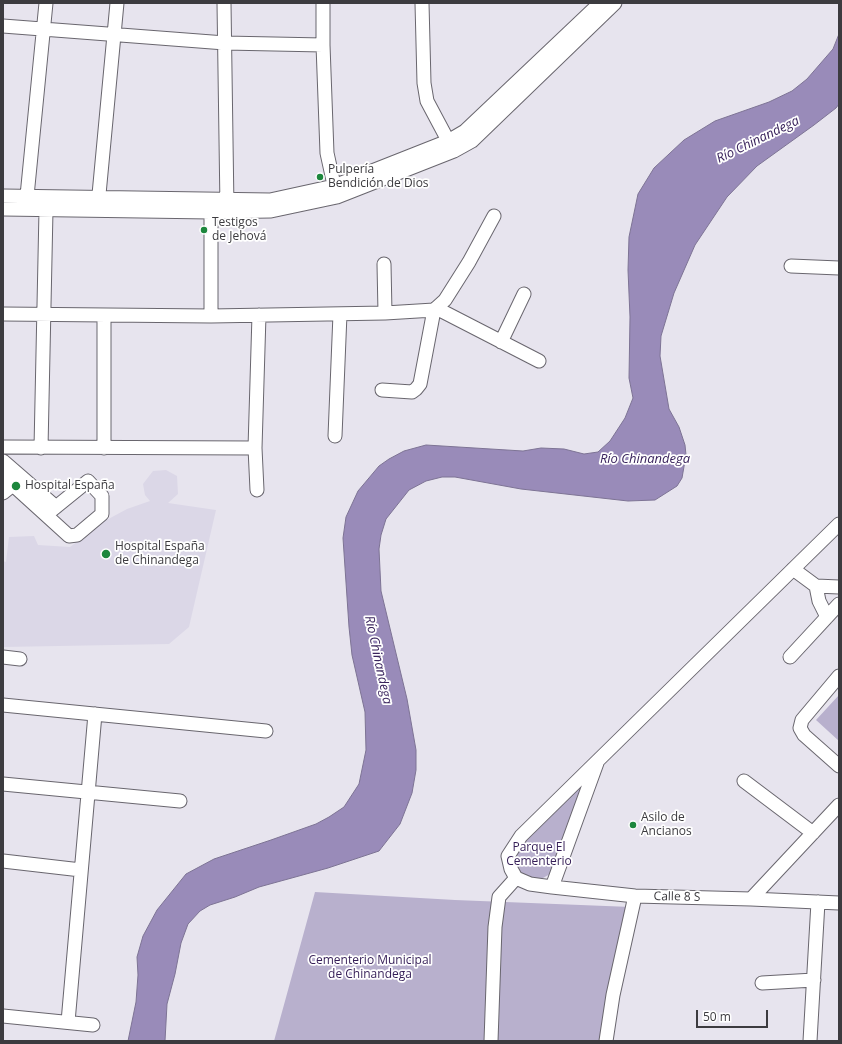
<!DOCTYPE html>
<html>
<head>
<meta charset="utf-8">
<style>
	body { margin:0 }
	#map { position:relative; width:842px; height:1044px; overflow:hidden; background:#e7e4ee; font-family:"Open Sans",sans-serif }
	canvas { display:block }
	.frame { position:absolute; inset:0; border:4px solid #3c3b3f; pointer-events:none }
	.scale { position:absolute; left:696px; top:1010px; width:72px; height:18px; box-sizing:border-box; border:2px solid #3c3b3f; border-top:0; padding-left:5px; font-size:12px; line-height:14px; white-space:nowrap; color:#3c3b3f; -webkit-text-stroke:3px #fff; paint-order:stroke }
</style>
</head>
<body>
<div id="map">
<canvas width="842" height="1044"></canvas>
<div class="frame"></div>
<div class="scale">50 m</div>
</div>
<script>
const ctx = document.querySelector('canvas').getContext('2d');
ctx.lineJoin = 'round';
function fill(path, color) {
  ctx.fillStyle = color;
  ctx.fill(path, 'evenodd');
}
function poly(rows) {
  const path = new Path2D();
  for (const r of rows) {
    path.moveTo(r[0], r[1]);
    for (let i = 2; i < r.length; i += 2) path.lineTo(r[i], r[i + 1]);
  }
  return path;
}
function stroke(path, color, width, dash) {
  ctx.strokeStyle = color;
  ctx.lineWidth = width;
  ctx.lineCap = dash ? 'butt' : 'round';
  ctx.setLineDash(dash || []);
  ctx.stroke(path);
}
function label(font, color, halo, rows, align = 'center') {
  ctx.font = font + ' "Open Sans",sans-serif';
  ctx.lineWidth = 3.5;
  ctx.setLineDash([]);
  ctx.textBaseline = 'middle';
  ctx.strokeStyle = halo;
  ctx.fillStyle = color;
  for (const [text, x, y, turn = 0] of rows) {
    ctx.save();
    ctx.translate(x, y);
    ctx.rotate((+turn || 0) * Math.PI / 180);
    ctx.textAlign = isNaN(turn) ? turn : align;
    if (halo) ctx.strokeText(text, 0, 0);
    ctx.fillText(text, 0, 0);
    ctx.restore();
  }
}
const built = poly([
	[166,470,177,476,178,494,168,503,216,510,189,627,169,644,3,647,3,561,6,562,9,537,34,536,38,545,70,547,86,535,80,524,86,517,96,519,101,523,127,509,150,501,145,495,143,484,153,471]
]);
const green = poly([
	[839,695,839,741,816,720],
	[586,782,557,870,543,878,533,878,521,873,517,866,514,856,519,845,558,802],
	[315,892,455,900,631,907,603,1041,274,1041]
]);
const water = poly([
	[839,34,839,104,836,108,814,125,757,166,727,197,695,245,674,293,661,336,660,356,669,409,679,427,685,445,686,455,682,478,677,486,655,500,628,501,521,489,455,477,442,477,426,481,409,490,386,519,381,535,379,549,381,591,407,699,416,750,416,770,412,793,400,824,379,851,328,868,259,887,235,897,210,905,200,911,188,924,181,943,175,974,167,1004,165,1041,128,1041,136,1002,138,975,137,957,143,936,157,910,186,874,214,859,271,840,316,824,329,817,344,807,359,784,366,750,365,712,352,655,349,627,343,538,346,517,358,491,379,466,389,459,404,451,426,445,523,451,541,448,564,449,584,454,598,452,610,441,625,418,633,398,629,378,630,317,628,270,629,237,638,194,654,168,684,140,715,121,769,102,792,91,807,79,833,49,839,34]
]);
const minor = poly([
	[224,3,227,208],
	[323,3,323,45,327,153,336,194],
	[422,3,424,83,427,101,452,148],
	[3,26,225,43,323,45],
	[3,196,270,200,334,186,448,141,465,131,600,3],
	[27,196,46,3],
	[98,205,117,3],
	[211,205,211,316],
	[3,209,211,212,271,211,337,197,454,151,472,141,615,3],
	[384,264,385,313],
	[791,266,839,268],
	[436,308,539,361],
	[3,314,211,316,385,313,434,310,445,300,469,262,494,216],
	[104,316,104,448],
	[501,342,524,294],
	[382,390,412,392,416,389,420,384,434,310],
	[335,436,340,314],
	[3,447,255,448],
	[41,448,46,210],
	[3,461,56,507],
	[3,476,69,536,77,535,102,514,102,496,88,481,46,515],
	[257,490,255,448,259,315],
	[3,493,13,485],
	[793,569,816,586,839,587],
	[816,586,819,601,827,617],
	[3,657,20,659],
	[790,657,839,604],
	[839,676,802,720,800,728,804,735,839,766],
	[3,705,266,731],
	[744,781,813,833],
	[3,784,180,801],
	[3,861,81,870],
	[516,878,511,869,508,856,521,836,839,524],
	[516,878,530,884,552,887,635,896,751,899,839,903],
	[552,887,597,763],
	[751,899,839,805],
	[762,983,814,980],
	[3,1016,93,1025],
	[68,1022,95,714],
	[491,1041,495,927,499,897,516,878],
	[606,1041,613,995,635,896],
	[810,1041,818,902]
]);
const markers = [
	[320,177,4,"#1d873d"],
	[204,230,4,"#1d873d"],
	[16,486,5,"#1d873d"],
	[106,554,5,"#1d873d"],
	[633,825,4,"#1d873d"]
];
const poiNames = [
	["Pulpería",328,170],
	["Bendición de Dios",328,184],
	["Testigos",212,223],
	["de Jehová",212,237],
	["Hospital España",25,486],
	["Hospital España",115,547],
	["de Chinandega",115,561],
	["Asilo de",641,818],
	["Ancianos",641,832]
];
const parkNames = [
	["Parque El",539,848],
	["Cementerio",539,862],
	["Cementerio Municipal",370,961],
	["de Chinandega",370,975]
];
const streetNames = [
	["Calle 8 S",677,897,1]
];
const waterNames = [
	["Río Chinandega",758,140,-26],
	["Río Chinandega",645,459],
	["Río Chinandega",378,660,78]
];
fill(built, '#dbd7e7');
fill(green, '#b8b0cd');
fill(water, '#998bb9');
stroke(water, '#7d7394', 1);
stroke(minor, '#69666e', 15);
stroke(minor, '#fff', 13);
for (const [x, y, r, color] of markers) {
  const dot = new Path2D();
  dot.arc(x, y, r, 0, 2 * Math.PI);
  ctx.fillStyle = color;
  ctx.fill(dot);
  stroke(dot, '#fff', 1.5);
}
label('12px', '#3c3b3f', '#fff', poiNames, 'left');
label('12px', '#351e57', '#fff', parkNames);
label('12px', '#3c3b3f', '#fff', streetNames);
label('italic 13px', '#3a245d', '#fff', waterNames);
</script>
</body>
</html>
